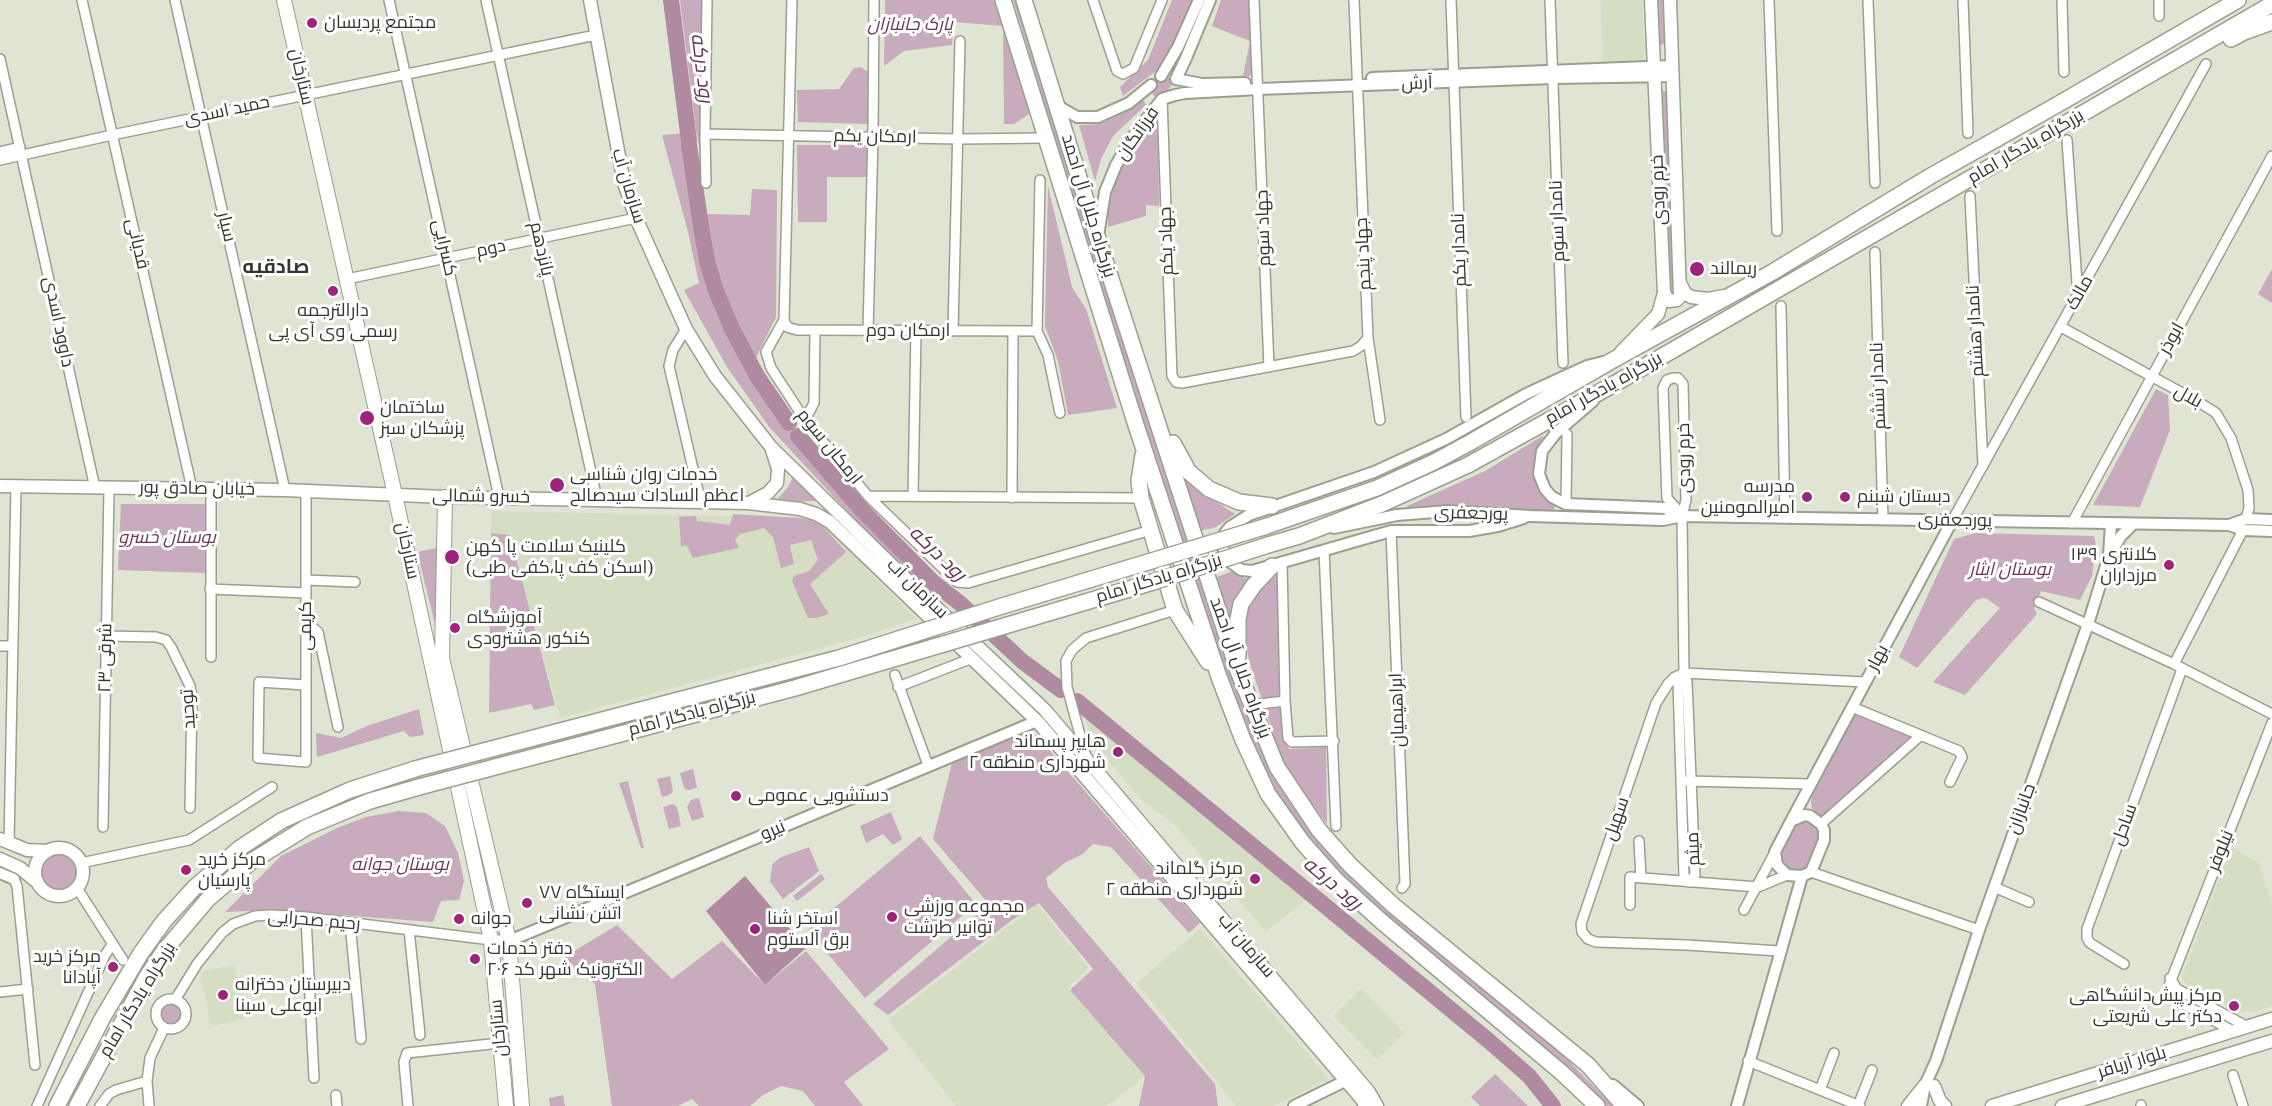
<!DOCTYPE html>
<html>
<head>
<meta charset="utf-8">
<style>
	body { margin:0 }
	canvas { display:block; background:#dfe5d2 }
</style>
</head>
<body>
<canvas width="2272" height="1106"></canvas>
<script>
const ctx = document.querySelector('canvas').getContext('2d');
ctx.lineJoin = 'round';
function fill(path, color) {
  ctx.fillStyle = color;
  ctx.fill(path, 'evenodd');
}
function poly(rows) {
  const path = new Path2D();
  for (const r of rows) {
    if (r.length === 3) {
      path.moveTo(r[0] + r[2], r[1]);
      path.arc(r[0], r[1], r[2], 0, 2 * Math.PI);
      continue;
    }
    path.moveTo(r[0], r[1]);
    for (let i = 2; i < r.length; i += 2) path.lineTo(r[i], r[i + 1]);
  }
  return path;
}
function stroke(path, color, width, dash) {
  ctx.strokeStyle = color;
  ctx.lineWidth = width;
  ctx.lineCap = dash ? 'butt' : 'round';
  ctx.setLineDash(dash || []);
  ctx.stroke(path);
}
function label(font, color, halo, rows, align = 'center') {
  ctx.font = font + ' "Times New Roman",Cairo,serif';
  ctx.lineWidth = 6;
  ctx.setLineDash([]);
  ctx.textBaseline = 'middle';
  ctx.strokeStyle = halo;
  ctx.fillStyle = color;
  for (const [text, x, y, turn = 0] of rows) {
    ctx.save();
    ctx.translate(x, y);
    ctx.rotate((+turn || 0) * Math.PI / 180);
    ctx.textAlign = isNaN(turn) ? turn : align;
    if (halo) ctx.strokeText(text, 0, 0);
    ctx.fillText(text, 0, 0);
    ctx.restore();
  }
}
const built = poly([
	[1601,0,1642,0,1645,55,1641,62,1603,63],
	[491,511,817,518,916,619,862,637,560,718,510,535,491,533],
	[1083,710,1309,897,1266,932,1175,825,1142,800,1093,743],
	[2231,847,2259,863,2272,903,2272,1006,2253,1012,2239,1012,2186,984,2182,977],
	[1037,904,1089,968,1068,988,1145,1076,1107,1106,956,1106,888,1020],
	[1200,929,1329,1079,1273,1106,1236,1106,1137,983],
	[234,965,246,1019,211,1026,200,972],
	[1361,988,1404,1033,1377,1060,1334,1016]
]);
const green = poly([
	[680,0,702,0,703,167,696,130],
	[885,0,997,0,1005,21,1029,114,1014,124,1004,124,1003,26,954,22,952,45,904,51,884,66],
	[1013,0,1019,0,1235,684,1259,745,1277,779,1324,849,1354,881,1398,920,1558,1050,1613,1106,1607,1106,1564,1064,1336,874,1289,813,1264,771,1231,687,1177,526,1096,273],
	[1172,0,1199,0,1160,68,1123,96,1120,87,1148,60],
	[1221,0,1251,0,1253,70,1250,76,1243,76,1250,41,1212,26],
	[1655,0,1664,0,1665,43,1659,46,1656,45],
	[861,67,869,73,868,124,798,122,797,90,839,89,854,68],
	[1163,77,1169,77,1173,83,1165,94,1156,97,1153,95,1151,89],
	[1660,90,1667,92,1674,292,1670,294],
	[1139,101,1144,101,1146,105,1113,136,1101,159,1095,181,1079,125,1100,124,1122,114],
	[1158,117,1159,206,1146,205,1146,216,1108,227,1108,209,1117,175,1130,146,1148,124],
	[685,133,704,261,731,336,768,402,812,457,855,509,943,594,937,599,860,525,770,428,727,367,684,290,699,283,688,232,662,135],
	[797,145,867,145,867,177,827,177,827,222,798,222],
	[1048,186,1072,287,1086,309,1117,408,1068,415,1058,361,1045,326],
	[752,189,777,190,776,317,754,362,732,319,712,265,706,214,750,215],
	[2272,269,2272,303,2258,294],
	[2156,389,2168,395,2170,430,2140,507,2093,505],
	[1544,435,1538,446,1535,475,1536,483,1541,491,1555,506,1554,510,1498,510,1432,507,1409,509,1407,506,1485,471],
	[1179,465,1191,483,1198,490,1235,514,1216,527,1200,531],
	[794,475,820,501,775,502,788,487],
	[121,504,207,504,206,573,118,570],
	[733,514,800,518,818,521,846,552,810,584,829,614,816,618,808,618,792,581,794,576,809,571,818,560,811,540,790,545,794,564,781,568,773,537,764,528,740,534,735,540,739,548,693,558,687,546,681,546,679,517,696,516,697,521,730,525],
	[491,533,510,535,555,705,534,710,531,704,489,713],
	[1976,533,2094,536,2096,544,2092,576,2080,600,2041,591,2034,609,2037,614,1965,695,1933,682,2000,608,1987,599,1983,598,1976,600,1917,668,1899,657,1954,539],
	[437,548,436,628,417,552],
	[1233,571,1244,578,1256,579,1233,637,1217,577],
	[1278,574,1281,714,1284,736,1289,749,1326,747,1327,824,1289,773,1280,753,1250,664,1243,632,1245,613,1260,587],
	[419,709,424,735,410,737,404,731,317,757,316,733,341,738,367,726],
	[1855,713,1912,737,1823,819,1812,809,1811,802,1813,792],
	[1031,729,1200,923,1189,933,1111,847,1093,844,1083,854,1066,862,1046,878,1048,887,1215,1084,1218,1106,1139,1106,1145,1076,1070,990,1093,969,1039,903,1012,920,888,1015,873,1004,989,904,933,839,952,763],
	[693,769,697,788,688,790,684,788,680,773],
	[670,776,673,791,670,795,662,797,657,779],
	[628,781,644,848,641,848,619,783],
	[699,798,704,817,692,821,687,807,691,800],
	[673,804,677,807,681,826,669,829,663,807],
	[398,811,426,813,445,826,458,853,464,881,459,900,441,901,433,922,273,910,225,912,281,856,337,828,366,817],
	[891,812,902,839,893,845,883,834,866,843,860,826],
	[1799,822,1806,822,1813,824,1819,835,1819,842,1807,867,1794,873,1783,868,1779,857,1793,826],
	[920,836,976,904,865,998,808,930],
	[809,847,819,871,783,899,770,882,772,865,779,858],
	[60,873,19],
	[821,874,825,879,797,901,793,896],
	[617,925,672,979,722,941,765,985,806,951,889,1049,844,1082,863,1106,815,1106,803,1091,781,1086,763,1095,750,1106,699,1106,692,1099,678,1106,612,1106,595,984,563,958],
	[170,1014,11],
	[1495,1074,1528,1106,1480,1106,1471,1097],
	[563,1095,565,1106,550,1106,549,1098]
]);
const water = poly([
	[745,876,806,948,765,985,706,911]
]);
const river = poly([
	[671,0,689,141],
	[689,145,702,233,708,265,716,291,732,329,757,376,789,423],
	[798,436,861,509,933,582,962,605,1022,661,1061,690],
	[1077,701,1489,1041,1529,1076,1553,1106]
]);
const minorTunnel = poly([
	[140,984,150,999]
]);
const minor = poly([
	[82,0,192,489],
	[175,0,285,490],
	[389,0,499,497],
	[486,0,597,499],
	[792,0,784,320,766,352,771,368,805,420,868,496,957,582,968,583,1151,530],
	[1093,0,1117,71,1123,74,1134,68,1162,0],
	[1254,0,1269,367],
	[1354,0,1368,338,1380,420],
	[1451,0,1466,417],
	[1550,0,1563,363],
	[1769,0,1777,231],
	[1868,0,1875,183],
	[1963,0,1968,133],
	[2062,0,2064,72],
	[2159,0,2159,16],
	[0,59,95,488],
	[1162,99,1172,376,1176,382,1182,383,1353,351,1361,346,1368,338],
	[705,134,959,139,1045,138],
	[2067,140,2078,297],
	[0,152,20,147],
	[0,160,112,135,596,35],
	[1040,180,1037,331,1048,355,1060,413],
	[706,183,705,134,707,0],
	[1970,196,1983,466],
	[1875,252,1883,520],
	[347,279,636,218],
	[1781,306,1785,518],
	[784,320,787,327,797,330,1037,331],
	[2061,327,2197,401,2216,413,2231,438,2248,490,2249,508,2246,519],
	[686,329,673,350,669,366,701,503],
	[868,331,873,136,874,0],
	[953,331,960,41],
	[805,420,814,403,815,330],
	[306,491,306,762,258,758,259,682,306,685],
	[868,496,1141,498],
	[913,496,916,331],
	[1012,498,1013,331],
	[1566,504,1567,434],
	[1681,514,1667,498,1663,388,1667,380,1673,378,1678,378,1683,384,1686,500,1682,516,1684,673,1675,677,1668,684,1656,703,1581,924,1582,932,1588,939,1596,942,1687,945,1779,951],
	[1952,521,2206,64],
	[2072,523,2272,156],
	[1391,531,1405,884,1402,888],
	[1324,550,1336,826],
	[1282,563,1285,701,1288,738,1292,742,1334,741],
	[306,580,355,582],
	[210,589,306,593],
	[2039,602,2174,664,2272,714],
	[306,622,318,632,338,727],
	[106,636,156,637,166,640,171,647,190,686,192,697,190,808],
	[0,646,13,646],
	[211,657,211,489],
	[2174,664,2243,530],
	[1684,673,1678,682,1684,876,1689,882],
	[1684,673,1687,682,1695,875,1689,882],
	[1684,673,1865,682],
	[895,675,928,765],
	[898,687,970,659],
	[1251,705,1285,701],
	[1852,707,1959,751,1962,757,1950,782],
	[1086,757,1067,687,1066,661,1072,650,1086,638,1175,610],
	[1687,781,1811,784],
	[1821,824,1920,736],
	[103,827,109,488],
	[1639,841,1641,878],
	[9,843,16,487],
	[81,863,189,840,272,787],
	[1811,872,1979,930],
	[14,879,17,886,35,1065],
	[1994,887,2029,902],
	[77,888,123,960],
	[1630,905,1630,877,1758,887,1787,875],
	[1744,910,1775,852],
	[306,917,314,1078],
	[350,923,361,1039],
	[409,930,420,1035],
	[2124,964,2090,943,2087,938,2087,929,2182,669],
	[2170,978,2177,989,2248,1027],
	[0,992,28,989],
	[171,1014,15],
	[175,1000,197,964,222,933,233,924,255,916,270,915,306,917,491,940],
	[2233,1031,2174,999,2168,988,2272,723],
	[1748,1061,1860,1106],
	[2233,1075,2243,1106],
	[1820,1090,1834,1053],
	[336,1095,337,1106],
	[2141,1105,2141,1106],
	[37,1106,105,955,112,945],
	[100,1106,109,1094,116,1090,147,1081],
	[149,1106,147,1081,150,1058,164,1028],
	[408,1106,404,1062,407,1053,500,1043],
	[1858,1106,1872,1070]
]);
const tertiary = poly([
	[1210,0,1186,58,1176,79,1202,84,1245,83],
	[1161,76,1178,47,1199,0],
	[1372,78,1672,66],
	[1056,105,1077,117,1098,117,1129,103,1151,85],
	[1098,236,1105,192,1116,165,1131,139,1162,99,1175,95,1185,93,1259,89,1553,78,1673,76],
	[1593,401,1556,433,1542,451,1539,474,1545,489,1552,497,1566,504,1665,508,1682,516],
	[1524,518,1498,526,1469,531,1391,531,1252,571,1241,570,1233,564,1226,556,1222,544,1225,533,1230,527,1249,515,1374,472,1446,439,1526,394,1587,366,1603,362],
	[2229,525,2246,519,2272,520],
	[1334,528,1397,515,1448,511,1530,516,1663,520,1682,516,2229,525,2243,530,2272,531],
	[2111,553,2121,536,2133,524],
	[1805,815,1810,816,1821,824,1824,830,1824,840,1811,872,1802,876,1787,875,1777,865,1775,852,1791,821,1805,815],
	[1791,821,1952,521],
	[0,873,14,879],
	[491,940,509,941,1037,721],
	[1613,1085,1638,1106],
	[1294,1106,1345,1081],
	[1737,1106,1802,876],
	[1921,1106,1925,1085,1936,1061,1979,930,2088,624,2109,556,2111,523]
]);
const secondary = poly([
	[590,0,624,183,636,218,686,329,715,376,771,447,899,572,1045,710,1369,1092,1377,1106],
	[1680,283,1685,293,1691,297,1708,299,1724,296],
	[1664,293,1669,301,1677,300,1680,297,1670,0],
	[1621,352,1658,314,1664,293,1651,0],
	[0,486,285,490,445,497,748,503,800,509,816,514,830,522,1037,721,1360,1097,1366,1106],
	[749,503,768,493,777,483,778,469,772,450],
	[0,839,27,850,48,851],
	[59,872,24],
	[0,859,20,868,38,883],
	[1934,1086,1940,1101,1945,1106],
	[1908,1106,1925,1085],
	[1992,1106,2272,1019],
	[2062,1106,2272,1041]
]);
const primary = poly([
	[284,0,395,495,491,940,506,1106],
	[445,497,442,658,509,941,522,1106]
]);
const trunk = poly([
	[1003,0,1135,422,1219,677,1243,740,1268,794,1303,843,1336,880,1381,921,1561,1072,1597,1106],
	[1024,0,1098,239,1238,671,1277,767,1319,830,1350,865,1394,906,1588,1065,1624,1106],
	[2231,39,2244,32,2272,22],
	[1173,443,1189,472,1209,489,1239,502,1272,506],
	[1143,455,1139,481,1141,498,1175,610,1208,662],
	[1264,527,1377,488,1434,462,1471,442,1613,360,1771,273,1929,177,2055,106,2238,0],
	[1268,545,1299,536,1382,504,1468,465,1609,387,2272,4],
	[1238,656,1238,619,1241,604,1254,585,1272,566],
	[57,1106,103,1017,141,953,164,921,194,888,240,848,281,821,350,790,415,769],
	[77,1106,146,978,164,951,208,899,252,861,307,827,370,801,419,787]
]);
const trunkBridge = poly([
	[415,769,839,658,999,607,1264,527],
	[419,787,795,688,1153,582,1268,545]
]);
const markers = [
	[312,23,6,"#9e237a"],
	[1697,269,8,"#9e237a"],
	[333,291,6,"#9e237a"],
	[367,418,8,"#9e237a"],
	[557,485,8,"#9e237a"],
	[1807,497,6,"#9e237a"],
	[1845,497,6,"#9e237a"],
	[452,557,8,"#9e237a"],
	[2169,565,6,"#9e237a"],
	[455,628,6,"#9e237a"],
	[1118,752,6,"#9e237a"],
	[736,796,6,"#9e237a"],
	[186,870,6,"#9e237a"],
	[1255,879,6,"#9e237a"],
	[527,903,6,"#9e237a"],
	[892,917,6,"#9e237a"],
	[459,919,6,"#9e237a"],
	[755,929,6,"#9e237a"],
	[475,959,6,"#9e237a"],
	[113,967,6,"#9e237a"],
	[223,995,6,"#9e237a"],
	[2234,1006,6,"#9e237a"]
];
const poiNames = [
	["مجتمع پردیسان",324,23],
	["ریمالند",1710,269],
	["دارالترجمه",333,311,"center"],
	["رسمی وی آی پی",333,332,"center"],
	["ساختمان",380,408],
	["پزشکان سبز",380,429],
	["خدمات روان شناسی",570,475],
	["اعظم السادات سیدصالح",570,496],
	["مدرسه",1795,487,"right"],
	["امیرالمومنین",1795,508,"right"],
	["دبستان شبنم",1857,497],
	["کلینیک سلامت پا کهن",466,547],
	["(اسکن کف پا،کفی طبی)",466,568],
	["کلانتری ۱۳۹",2157,555,"right"],
	["مرزداران",2157,576,"right"],
	["آموزشگاه",467,618],
	["کنکور هشترودی",467,639],
	["هایپر پسماند",1106,742,"right"],
	["شهرداری منطقه ۲",1106,763,"right"],
	["دستشویی عمومی",748,796],
	["مرکز خرید",198,860],
	["پارسیان",198,881],
	["مرکز گلماند",1243,869,"right"],
	["شهرداری منطقه ۲",1243,890,"right"],
	["ایستگاه ۷۷",539,893],
	["اتش نشانی",539,914],
	["مجموعه ورزشی",904,907],
	["توانیر طرشت",904,928],
	["جوانه",471,919],
	["استخر شنا",767,919],
	["برق آلستوم",767,940],
	["دفتر خدمات",487,949],
	["الکترونیک شهر کد ۲۰۶",487,970],
	["مرکز خرید",101,957,"right"],
	["آپادانا",101,978,"right"],
	["دبیرستان دخترانه",235,985],
	["ابوعلی سینا",235,1006],
	["مرکز پیش‌دانشگاهی",2222,996,"right"],
	["دکتر علی شریعتی",2222,1017,"right"]
];
const parkNames = [
	["پارک جانبازان",910,25],
	["بوستان خسرو",167,538],
	["بوستان ایثار",2010,570],
	["بوستان جوانه",400,865]
];
const streetNames = [
	["ستارخان",301,77,77],
	["آرش",1417,84,-2],
	["حمید اسدی",227,111,-12],
	["فرزانگان",1138,134,-55],
	["ارمکان یکم",875,137,1],
	["بزرگراه یادگار امام",2026,147,-30],
	["سازمان آب",628,186,73],
	["خرم رودی",1659,190,-92],
	["بزرگراه جلال آل احمد",1088,206,73],
	["نامدار سوم",1558,221,-92],
	["سیار",226,227,77],
	["جهاد سوم",1264,228,-92],
	["جهاد یکم",1167,241,-92],
	["قدیانی",137,244,77],
	["کسرایی",444,248,77],
	["دوم",491,249,-12],
	["پانزدهم",541,249,77],
	["نامدار یکم",1460,250,-92],
	["جهاد پنجم",1364,254,-93],
	["مالک",2080,293,-61],
	["داوود اسدی",58,322,78],
	["ارمکان دوم",908,331],
	["نامدار هشتم",1976,331,-93],
	["ابوذر",2172,339,-61],
	["نامدار ششم",1879,386,-92],
	["بزرگراه یادگار امام",1604,389,-29],
	["بلال",2188,397,29],
	["ارمکان سوم",829,447,51],
	["خرم‌ رودی",1685,458,-91],
	["خیابان صادق پور",197,489,1],
	["خسرو شمالی",481,497,1],
	["پورجعفری",1471,514,2],
	["پورجعفری",1955,521,1],
	["ستارخان",407,551,78],
	["بزرگراه یادگار امام",1159,579,-17],
	["سازمان آب",917,589,44],
	["کریمی",306,626,-90],
	["۲۳ شرقی",106,658,-89],
	["بهار",1878,658,-62],
	["بزرگراه جلال آل احمد",1240,668,70],
	["توحید",189,709,-94],
	["ابراهیمیان",1398,710,-92],
	["بزرگراه یادگار امام",692,714,-15],
	["جانبازان",2022,809,-70],
	["سهیل",1617,819,-71],
	["ساحل",2125,825,-70],
	["نیرو",773,831,-23],
	["میثم",1694,849,-93],
	["نیلوفر",2221,851,-68],
	["رحیم صحرایی",314,921,5],
	["سازمان آب",1246,946,50],
	["بزرگراه یادگار امام",138,1000,-59],
	["ستارخان",499,1028,-95],
	["بلوار آریافر",2132,1063,-17]
];
const waterNames = [
	["رود درکه",701,68,83],
	["رود درکه",937,554,44],
	["رود درکه",1332,884,40]
];
const neighbourhoodNames = [
	["صادقیه",276,268]
];
fill(built, '#d5dec3');
fill(green, '#c8abbc');
fill(water, '#af8aa0');
stroke(river, '#af8aa0', 16);
stroke(minorTunnel, '#bdc2b1', 9, [9, 4.5]);
stroke(minor, '#9aa08e', 12);
stroke(tertiary, '#9aa08e', 14);
stroke(secondary, '#9aa08e', 15);
stroke(primary, '#9aa08e', 16);
stroke(trunk, '#9aa08e', 18);
stroke(minor, '#fff', 9);
stroke(tertiary, '#fff', 10);
stroke(secondary, '#fff', 12);
stroke(primary, '#fff', 14);
stroke(trunk, '#fff', 15);
stroke(trunkBridge, '#9aa08e', 18, []);
stroke(trunkBridge, '#fff', 15);
for (const [x, y, r, color] of markers) {
  const dot = new Path2D();
  dot.arc(x, y, r, 0, 2 * Math.PI);
  ctx.fillStyle = color;
  ctx.fill(dot);
  stroke(dot, '#fff', 2);
}
label('18px', '#33362e', '#fff', poiNames, 'left');
label('italic 18px', '#683656', '#fff', parkNames);
label('18px', '#33362e', '#fff', streetNames);
label('italic 20px', '#643352', '#fff', waterNames);
label('bold 20px', '#33362e', '#fff', neighbourhoodNames);
</script>
</body>
</html>
